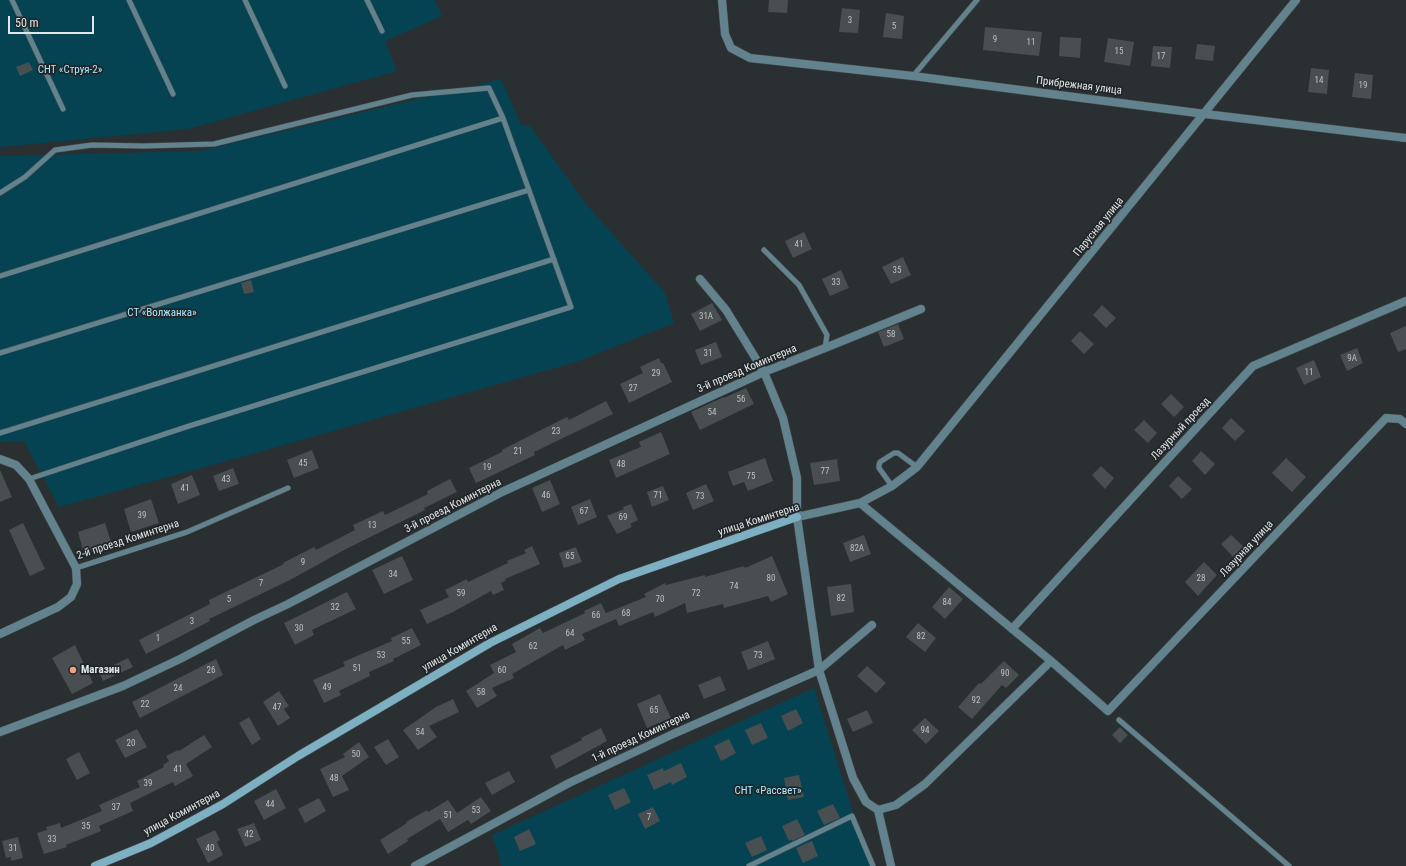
<!DOCTYPE html>
<html>
<head>
<meta charset="utf-8">
<style>
	body { margin:0 }
	#map { position:relative; width:1406px; height:866px; overflow:hidden; background:#2a3032; font-family:"Roboto Condensed",sans-serif }
	canvas { display:block }
	.scale { position:absolute; left:8px; top:16px; width:86px; height:18px; box-sizing:border-box; border:2px solid #e3e6e7; border-top:0; padding-left:5px; font-size:12px; line-height:14px; white-space:nowrap; color:#e3e6e7; -webkit-text-stroke:3px #212628; paint-order:stroke }
</style>
</head>
<body>
<div id="map">
<canvas width="1406" height="866"></canvas>
<div class="scale">50 m</div>
</div>
<script>
const ctx = document.querySelector('canvas').getContext('2d');
ctx.lineJoin = 'round';
function fill(path, color) {
  ctx.fillStyle = color;
  ctx.fill(path, 'evenodd');
}
function poly(rows) {
  const path = new Path2D();
  for (const r of rows) {
    path.moveTo(r[0], r[1]);
    for (let i = 2; i < r.length; i += 2) path.lineTo(r[i], r[i + 1]);
  }
  return path;
}
function stroke(path, color, width, dash) {
  ctx.strokeStyle = color;
  ctx.lineWidth = width;
  ctx.lineCap = dash ? 'butt' : 'round';
  ctx.setLineDash(dash || []);
  ctx.stroke(path);
}
function label(font, color, halo, rows, align = 'center') {
  ctx.font = font + ' "Roboto Condensed",sans-serif';
  ctx.lineWidth = 3.5;
  ctx.setLineDash([]);
  ctx.textBaseline = 'middle';
  ctx.strokeStyle = halo;
  ctx.fillStyle = color;
  for (const [text, x, y, turn = 0] of rows) {
    ctx.save();
    ctx.translate(x, y);
    ctx.rotate((+turn || 0) * Math.PI / 180);
    ctx.textAlign = isNaN(turn) ? turn : align;
    if (halo) ctx.strokeText(text, 0, 0);
    ctx.fillText(text, 0, 0);
    ctx.restore();
  }
}
const green = poly([
	[0,0,435,0,442,16,385,41,397,71,188,129,0,147],
	[501,79,521,125,530,126,586,204,665,293,674,323,576,362,252,454,59,507,24,441,0,442,0,156,200,151],
	[814,688,870,866,502,866,492,835]
]);
const building = poly([
	[769,0,788,0,787,13,768,12],
	[842,8,860,10,858,33,839,32],
	[886,13,904,16,902,39,883,37],
	[985,27,1042,32,1039,56,983,50],
	[1060,37,1081,38,1080,58,1059,56],
	[1108,38,1134,42,1130,66,1104,62],
	[1197,44,1215,46,1213,61,1195,59],
	[1153,46,1172,47,1170,68,1151,66],
	[29,62,33,70,20,76,16,67],
	[1311,68,1329,70,1327,94,1308,92],
	[1355,73,1373,75,1371,99,1352,97],
	[804,232,812,249,793,258,785,241],
	[903,257,911,275,891,284,882,267],
	[841,270,849,288,830,296,822,279],
	[251,280,254,292,244,294,241,283],
	[712,303,722,320,700,331,691,314],
	[1102,305,1116,318,1106,328,1093,315],
	[898,324,904,339,884,347,878,332],
	[1406,326,1406,349,1398,352,1390,333],
	[1080,331,1094,344,1084,354,1071,341],
	[716,342,722,357,701,365,695,350],
	[1357,348,1363,363,1347,371,1340,355],
	[659,358,661,363,663,363,672,382,629,403,620,384,643,373,640,367],
	[1314,360,1321,377,1304,385,1296,368],
	[746,388,754,404,700,430,691,412,724,397,724,398],
	[1171,394,1184,407,1174,417,1161,404],
	[606,401,613,414,534,452,535,455,476,483,469,468,502,452,502,450,537,432,567,417,569,420],
	[1231,418,1245,431,1235,441,1222,428],
	[1144,420,1157,433,1148,443,1134,430],
	[661,432,670,454,616,478,609,460,641,447,639,442],
	[312,450,319,468,294,478,287,460],
	[1201,451,1215,464,1205,475,1192,461],
	[765,458,773,481,748,491,744,482,733,486,728,472],
	[1286,458,1306,477,1292,492,1272,473],
	[837,459,840,481,814,485,810,463],
	[1101,466,1114,478,1105,489,1092,475],
	[233,468,239,484,219,491,213,476],
	[0,470,12,497,0,502],
	[192,475,200,495,178,504,171,484],
	[1178,476,1192,489,1182,499,1169,486],
	[450,479,457,492,424,508,425,510,346,549,290,580,209,619,210,621,146,654,139,640,210,604,209,600,284,564,283,563,314,547,316,550,355,530,353,525,383,511,385,515,428,494,427,491],
	[550,480,560,504,542,512,532,488],
	[706,484,714,501,693,510,686,493],
	[663,486,669,500,652,507,647,492],
	[151,499,159,523,131,532,124,509],
	[590,499,597,517,578,525,571,507],
	[631,504,638,520,630,524,632,527,617,534,607,516,624,509,623,507],
	[23,523,45,569,30,576,9,530],
	[105,523,112,545,84,554,78,532],
	[864,535,871,554,850,562,843,543],
	[1231,535,1244,547,1234,558,1221,544],
	[532,546,540,564,505,579,506,580,501,583,504,590,493,595,491,591,453,612,427,624,420,610,449,597,445,590,467,579,468,582,508,563,507,561,526,553,524,550],
	[576,547,582,562,564,568,559,553],
	[402,556,413,580,384,594,372,570],
	[772,556,788,594,771,602,768,596,724,608,723,604,687,613,685,603,655,617,653,612,619,626,616,619,582,634,585,640,565,650,563,645,512,674,514,678,492,688,497,696,477,708,466,691,494,673,490,665,516,652,512,644,540,628,543,633,585,613,584,611,601,603,606,613,646,597,644,594,665,583,666,585,705,575,705,577,744,566,745,568],
	[1204,562,1217,575,1198,596,1185,582],
	[851,584,854,612,831,616,827,587],
	[949,587,963,599,945,619,932,607],
	[347,592,356,609,312,630,314,635,295,645,284,623],
	[918,623,936,638,925,652,906,637],
	[412,628,421,645,393,659,394,661,369,672,370,676,339,691,341,695,324,703,313,680,345,666,343,662,392,641,391,638],
	[768,641,775,659,748,670,741,652],
	[75,645,93,683,72,694,52,658],
	[128,658,133,667,103,681,99,672],
	[216,659,223,675,140,718,132,702],
	[1004,661,1019,675,1006,688,1002,685,972,719,958,707,979,683,981,684],
	[867,666,886,683,876,693,857,676],
	[720,676,726,690,704,699,698,685],
	[279,691,289,706,284,709,290,718,278,726,263,702],
	[660,694,671,718,647,728,637,704],
	[453,699,459,712,429,726,437,737,418,750,403,730,436,707],
	[796,709,803,723,788,731,781,716],
	[867,710,873,723,853,732,847,719],
	[249,717,261,739,252,745,239,723],
	[925,718,939,731,926,744,912,730],
	[761,723,768,738,752,745,745,730],
	[1120,727,1128,735,1120,743,1112,735],
	[601,728,607,741,556,769,550,756,582,740,581,738],
	[137,729,147,747,125,758,115,740],
	[204,735,212,747,186,764,193,776,175,786,173,782,130,803,133,811,99,826,101,831,66,845,67,847,44,854,37,833,47,830,46,827,60,823,61,828,102,811,99,805,140,787,137,781,164,767,163,765,169,761,166,756,178,750,179,751],
	[388,739,399,757,386,765,374,747],
	[729,739,736,753,721,761,714,746],
	[359,742,369,757,342,776,349,790,333,797,320,769,345,757,343,754],
	[79,752,90,773,77,780,66,759],
	[681,763,687,777,672,785,671,782,654,790,647,775,663,768,664,771],
	[509,771,515,782,492,795,485,783],
	[799,775,804,797,788,800,784,778],
	[624,788,631,802,615,810,608,795],
	[276,789,286,808,264,820,254,801],
	[481,797,491,811,471,824,468,820,448,832,440,819,407,839,408,841,388,854,380,840,407,823,406,822,427,810,428,812,448,800,457,813],
	[319,798,326,811,305,823,298,809],
	[833,804,840,818,824,825,817,811],
	[653,807,660,821,645,829,638,814],
	[797,819,805,835,792,841,792,839,789,841,782,826],
	[254,823,261,840,245,847,237,829],
	[529,829,536,844,520,851,514,837],
	[215,830,220,840,217,842,223,855,208,863,196,839],
	[761,836,767,850,752,857,745,843],
	[18,837,23,858,11,861,11,857,6,858,2,841],
	[812,841,818,856,803,863,796,848]
]);
const lane = poly([
	[12,0,63,109],
	[129,0,173,94],
	[245,0,285,86],
	[367,0,382,31],
	[913,76,977,0],
	[0,193,25,177,55,150,92,145,144,146,214,144,412,95,489,88,503,118],
	[764,250,799,285,827,335,825,348],
	[0,276,503,118,571,307,186,427,29,479],
	[0,353,529,190],
	[0,433,554,259],
	[892,486,879,468,879,465,880,462,894,453,898,453,917,467],
	[76,568,187,532,288,488],
	[1119,720,1289,866],
	[749,866,852,816,873,866]
]);
const street = poly([
	[722,0,725,34,731,48,750,58,913,76,1205,114,1406,138],
	[700,279,726,310,764,372,783,418,797,478,797,517,819,670,853,778,866,802,878,810,891,866],
	[0,459,16,465,29,479,76,568,77,584,71,597,58,607,0,634],
	[860,503,1051,661,1108,711,1386,418,1400,419,1406,424],
	[797,517,860,503,892,486,917,467,1296,0],
	[1012,629,1253,366,1406,301],
	[0,732,123,686,180,659,254,620,288,604,502,492,764,372,825,348,921,309],
	[878,810,896,805,925,784,1051,661],
	[415,866,569,783,673,734,819,670,872,625]
]);
const secondary = poly([
	[95,866,151,843,223,804,298,756,490,643,619,579,797,517]
]);
const markers = [
	[73,670,4,"#f2a081"]
];
const numberNames = [
	["3",850,21],
	["5",894,27],
	["9",995,40],
	["11",1031,43],
	["15",1119,52],
	["17",1161,57],
	["14",1319,81],
	["19",1363,86],
	["41",799,245],
	["35",897,271],
	["33",836,283],
	["31А",706,317],
	["58",891,335],
	["31",708,354],
	["9А",1352,359],
	["11",1309,373],
	["29",656,374],
	["27",633,389],
	["56",741,400],
	["54",712,413],
	["23",556,432],
	["21",518,452],
	["45",303,464],
	["48",621,465],
	["19",487,468],
	["77",825,472],
	["75",751,477],
	["43",226,480],
	["41",185,489],
	["46",546,496],
	["71",658,496],
	["73",700,497],
	["67",584,512],
	["39",142,516],
	["69",623,518],
	["13",372,526],
	["82А",857,549],
	["65",570,557],
	["9",303,563],
	["34",393,575],
	["80",771,579],
	["28",1201,579],
	["7",261,584],
	["74",734,587],
	["59",461,594],
	["72",696,594],
	["82",841,599],
	["5",229,600],
	["70",660,600],
	["84",947,603],
	["32",335,608],
	["68",626,614],
	["66",596,616],
	["3",192,622],
	["30",299,629],
	["64",570,634],
	["82",921,637],
	["1",158,639],
	["55",406,642],
	["62",533,647],
	["53",381,656],
	["73",758,656],
	["51",357,669],
	["26",211,671],
	["60",502,671],
	["90",1005,674],
	["49",327,688],
	["24",178,689],
	["58",481,693],
	["92",976,701],
	["22",145,705],
	["47",277,708],
	["65",654,711],
	["94",925,731],
	["54",420,733],
	["20",131,744],
	["50",356,755],
	["41",178,770],
	["48",334,779],
	["39",148,784],
	["44",270,805],
	["37",116,808],
	["53",476,811],
	["51",448,816],
	["7",649,818],
	["35",86,827],
	["42",249,835],
	["33",52,840],
	["31",13,849],
	["40",210,849]
];
const parkNames = [
	["СНТ «Струя-2»",70,70],
	["СТ «Волжанка»",162,313],
	["СНТ «Рассвет»",768,791]
];
const streetNames = [
	["Прибрежная улица",1079,86,7],
	["Парусная улица",1099,227,-51],
	["3-й проезд Коминтерна",747,369,-23],
	["Лазурный проезд",1181,429,-47],
	["3-й проезд Коминтерна",453,506,-27],
	["улица Коминтерна",759,520,-18],
	["2-й проезд Коминтерна",128,540,-18],
	["Лазурная улица",1247,549,-47],
	["улица Коминтерна",460,648,-30],
	["1-й проезд Коминтерна",641,737,-25],
	["улица Коминтерна",182,813,-28]
];
const poiNames = [
	["Магазин",81,670]
];
fill(green, '#054353');
fill(building, '#494e50');
stroke(lane, '#484d4f', 6);
stroke(street, '#484d4f', 9);
stroke(secondary, '#484d4f', 9);
stroke(lane, '#62828d', 5);
stroke(street, '#62828d', 8);
stroke(secondary, '#7db0c2', 8);
for (const [x, y, r, color] of markers) {
  const dot = new Path2D();
  dot.arc(x, y, r, 0, 2 * Math.PI);
  ctx.fillStyle = color;
  ctx.fill(dot);
  stroke(dot, '#212628', 1.5);
}
label('9px', '#bcc0c1', null, numberNames);
label('11px', '#a9e9ff', '#212628', parkNames);
label('11px', '#e3e6e7', '#212628', streetNames);
label('bold 11px', '#e3e6e7', '#212628', poiNames, 'left');
</script>
</body>
</html>
